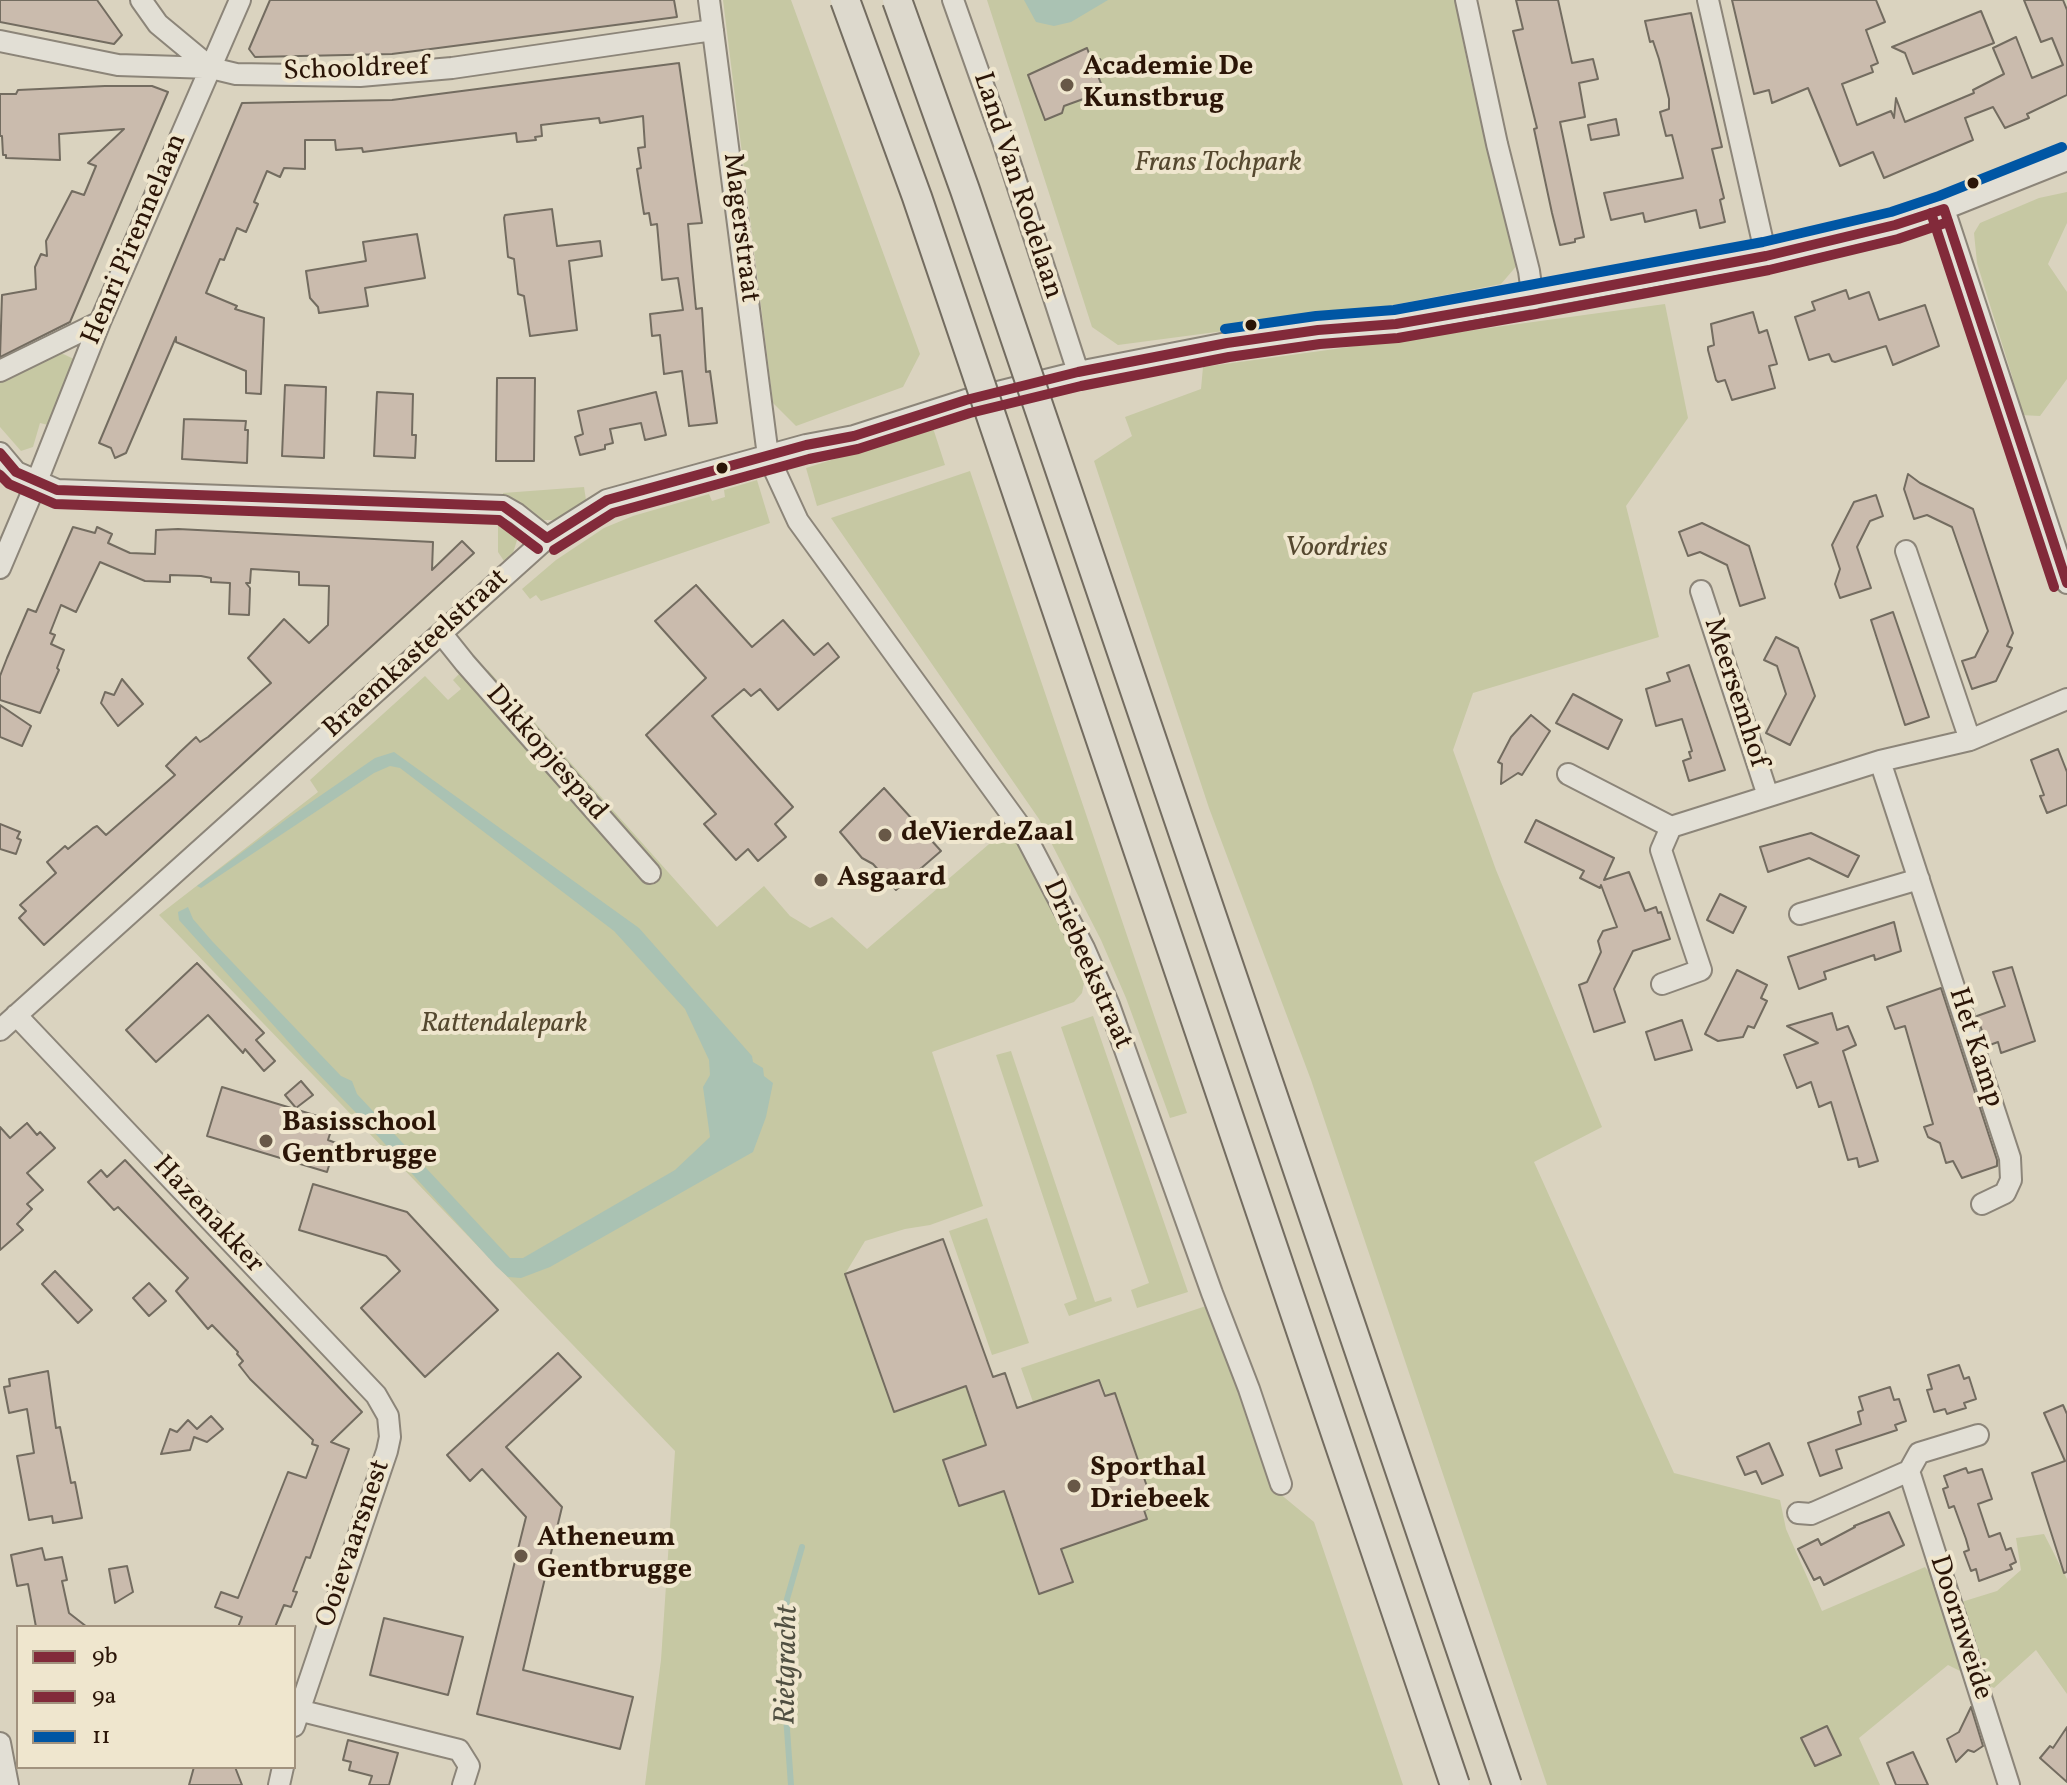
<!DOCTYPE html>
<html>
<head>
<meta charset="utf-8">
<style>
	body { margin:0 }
	#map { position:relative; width:2067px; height:1785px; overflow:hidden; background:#dad3bf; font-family:Vollkorn,serif }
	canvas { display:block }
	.legend { position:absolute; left:16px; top:1625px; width:280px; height:144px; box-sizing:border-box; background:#efe6ce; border:2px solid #a1927e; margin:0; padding:10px 14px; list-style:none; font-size:24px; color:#2b1507 }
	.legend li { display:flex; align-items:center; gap:16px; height:40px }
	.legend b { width:40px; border:2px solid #a1927e }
</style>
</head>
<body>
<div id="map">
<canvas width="2067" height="1785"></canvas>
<ul class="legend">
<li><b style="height:10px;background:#822a3a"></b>9b</li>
<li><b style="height:10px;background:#822a3a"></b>9a</li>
<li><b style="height:10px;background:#0056a4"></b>11</li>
</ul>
</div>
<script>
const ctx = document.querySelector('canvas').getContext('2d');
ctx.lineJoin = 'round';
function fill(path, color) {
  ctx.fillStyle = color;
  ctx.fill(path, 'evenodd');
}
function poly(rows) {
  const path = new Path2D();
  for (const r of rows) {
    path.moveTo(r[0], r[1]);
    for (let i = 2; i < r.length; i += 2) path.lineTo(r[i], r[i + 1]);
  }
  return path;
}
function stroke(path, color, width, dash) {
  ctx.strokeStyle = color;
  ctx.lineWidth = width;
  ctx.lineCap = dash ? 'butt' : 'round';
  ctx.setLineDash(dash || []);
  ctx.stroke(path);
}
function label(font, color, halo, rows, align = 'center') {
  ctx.font = font + ' Vollkorn,serif';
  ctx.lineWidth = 8;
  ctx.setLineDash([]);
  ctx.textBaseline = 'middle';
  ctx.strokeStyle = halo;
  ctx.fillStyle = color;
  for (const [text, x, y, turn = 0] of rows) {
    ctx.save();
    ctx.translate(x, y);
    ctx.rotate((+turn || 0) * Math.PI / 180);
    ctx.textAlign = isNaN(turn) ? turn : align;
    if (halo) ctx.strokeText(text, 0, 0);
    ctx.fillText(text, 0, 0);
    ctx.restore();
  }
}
const green = poly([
	[723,0,791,0,920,354,903,387,796,426,773,403],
	[987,0,1455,0,1470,77,1519,263,1501,284,1337,316,1118,345,1092,327],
	[2067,192,2067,223,2048,264,2067,292,2067,379,2040,416,2021,415,2012,376,1977,263,1974,233,1980,223,2039,198],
	[1665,304,1688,418,1626,506,1659,637,1473,693,1453,750,1496,870,1602,1127,1534,1162,1674,1473,1780,1500,1786,1529,1822,1611,1925,1567,1955,1604,1997,1591,2021,1570,2016,1538,2044,1534,2067,1579,2067,1694,2036,1650,1994,1688,1948,1665,1859,1738,1880,1785,1547,1785,1311,1080,1209,808,1094,461,1132,436,1125,417,1201,389,1203,367],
	[61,353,76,360,48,425,40,423,33,447,21,451,0,427,0,378],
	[933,428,945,465,817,506,806,468],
	[970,471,1187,1113,1170,1118,1126,998,1101,940,1039,819,831,518],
	[757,480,770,523,541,601,536,595,530,599,522,589,556,560,604,528,633,516,709,494,712,501,725,497,724,490],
	[584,487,586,500,554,520,541,520,503,498,503,493],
	[498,518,512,524,518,537,513,553,504,561,498,552],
	[488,670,717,927,764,886,790,916,810,928,832,917,867,949,1010,826,1076,952,1085,978,1082,993,1074,1002,932,1052,983,1206,930,1225,905,1229,865,1241,845,1274,895,1411,966,1386,992,1462,978,1467,972,1450,943,1460,958,1506,987,1497,980,1475,997,1470,1039,1594,1073,1582,1061,1549,1146,1520,1144,1510,1153,1507,1100,1380,1033,1402,1021,1368,1206,1306,1210,1320,1221,1335,1273,1488,1314,1522,1403,1785,645,1785,661,1660,675,1451,159,915,318,792,310,780,425,676,448,700,461,689,453,680,462,671,475,681],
	[1093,1016,1188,1292,1137,1308,1131,1290,1149,1283,1061,1027],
	[1011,1051,1095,1302,1111,1297,1112,1301,1069,1316,1064,1304,1077,1299,996,1055],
	[987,1218,1029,1343,992,1355,949,1231]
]);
const water = poly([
	[1024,0,1108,0,1071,22,1054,26,1036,22],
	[394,752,639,928,752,1056,753,1062,763,1068,764,1076,773,1083,766,1117,753,1152,550,1267,521,1278,508,1277,496,1266,364,1121,302,1057,179,920,178,912,188,907,193,919,212,941,341,1076,352,1081,357,1094,510,1258,523,1258,675,1170,710,1137,703,1087,710,1075,709,1060,685,1009,614,931,400,768,390,766,374,773,201,888,197,886,288,818,375,758]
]);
const stream = poly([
	[791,1785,782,1660,787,1599,802,1547]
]);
const building = poly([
	[0,0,97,0,122,35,114,44,0,22,0,0],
	[270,0,674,0,677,17,392,54,255,57,249,49,270,0],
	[1516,0,1558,0,1572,63,1593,59,1598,79,1579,83,1585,117,1560,122,1584,237,1575,239,1575,242,1560,245,1552,213,1534,129,1537,128,1513,31,1523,29,1516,0],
	[1732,0,1876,0,1885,22,1866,30,1878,63,1871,66,1873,72,1842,84,1857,125,1891,111,1894,118,1896,98,1905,122,1974,93,1973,90,2004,74,1993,48,2016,37,2032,78,2063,65,2052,38,2041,42,2024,0,2063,0,2067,10,2067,95,2027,114,2029,118,2005,128,1993,107,1965,118,1973,140,1884,178,1873,152,1840,166,1808,88,1772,103,1769,90,1754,94,1732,0],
	[1981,11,1994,43,1913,74,1905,53,1892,47,1981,11],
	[1691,13,1722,147,1712,149,1724,198,1720,200,1725,222,1700,228,1696,210,1645,222,1643,213,1611,220,1604,193,1683,178,1672,135,1666,136,1660,112,1669,109,1669,99,1659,59,1653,41,1650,42,1645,21,1691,13],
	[1087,48,1091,59,1100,59,1104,68,1098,76,1106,96,1087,103,1086,98,1064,106,1062,113,1045,120,1028,75,1087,48],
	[679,63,702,223,688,224,696,309,702,308,706,372,710,371,717,423,689,426,682,371,664,374,660,335,652,336,650,314,683,310,678,278,662,280,657,224,651,225,649,213,644,214,637,169,641,168,638,148,645,147,643,116,600,123,599,118,541,125,542,136,535,137,536,140,517,142,516,133,363,152,362,148,336,150,335,140,305,140,305,169,284,168,280,177,267,171,254,202,258,204,246,232,237,228,224,260,220,259,206,293,237,306,235,309,264,318,261,394,246,393,246,371,176,342,176,337,126,453,115,458,111,448,99,443,242,103,392,100,679,63],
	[105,86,152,86,168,92,70,322,0,357,2,295,36,289,35,267,41,254,47,256,46,241,72,191,84,195,96,166,88,163,124,129,59,134,60,160,6,158,6,155,3,155,2,136,0,136,0,94,16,94,18,90,105,86],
	[1616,119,1619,135,1591,140,1588,125,1616,119],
	[552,209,557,246,600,241,602,256,569,261,577,330,530,336,524,296,518,294,514,259,508,257,504,218,505,215,552,209],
	[417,234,425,278,365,288,368,306,319,313,318,307,310,298,306,271,366,261,363,242,417,234],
	[1846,290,1849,299,1869,292,1879,320,1925,305,1939,346,1893,365,1886,346,1835,362,1832,361,1829,354,1809,360,1795,317,1815,310,1812,302,1846,290],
	[1753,312,1759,333,1767,330,1777,364,1769,366,1775,388,1732,400,1725,380,1718,382,1716,380,1708,350,1708,347,1714,345,1711,324,1753,312],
	[497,378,535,378,534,461,496,461,497,378],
	[285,385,326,387,324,458,282,456,285,385],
	[377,392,413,394,412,435,416,435,415,458,374,456,377,392],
	[656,392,666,435,645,440,641,423,610,429,613,443,605,445,605,449,580,455,575,437,583,434,578,411,656,392],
	[184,419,246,421,245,430,248,430,247,463,182,459,184,419],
	[1908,474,1920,483,1973,509,2013,633,2007,646,2012,648,1996,681,1972,689,1962,661,1975,657,1988,631,1952,527,1927,515,1914,519,1904,489,1908,474],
	[1876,495,1883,516,1870,521,1857,547,1871,588,1840,598,1835,584,1840,569,1832,545,1854,502,1876,495],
	[1702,523,1749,546,1765,598,1740,606,1727,565,1700,552,1688,556,1679,532,1702,523],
	[73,527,95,533,97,527,112,534,108,543,130,553,155,554,156,530,178,529,433,542,432,570,462,541,474,553,44,945,19,918,26,911,20,905,56,873,47,862,65,846,68,849,93,828,97,826,106,835,175,775,166,766,180,752,196,737,200,742,208,737,271,683,248,658,284,619,309,643,328,625,329,586,299,585,299,572,251,569,250,583,246,583,250,588,249,615,229,614,230,583,211,582,211,578,201,576,170,575,170,582,145,581,100,562,76,612,61,605,50,633,55,635,51,644,64,650,57,668,59,670,40,713,0,700,0,676,7,658,28,609,36,612,73,527],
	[696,585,752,647,783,620,814,655,828,643,839,657,778,710,760,689,751,696,744,689,712,716,793,807,775,824,786,837,758,861,748,849,736,860,704,824,716,814,646,735,706,678,655,621,696,585],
	[1893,612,1929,717,1905,725,1871,620,1893,612],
	[1776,637,1798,648,1815,696,1790,745,1766,733,1786,694,1777,666,1764,660,1776,637],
	[1689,665,1725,770,1689,781,1683,761,1691,758,1689,752,1692,751,1682,719,1656,726,1646,689,1670,681,1667,673,1689,665],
	[122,679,143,704,118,726,101,703,105,692,114,695,122,679],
	[1573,694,1622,720,1608,749,1556,723,1573,694],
	[0,705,31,726,22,746,0,737,0,705],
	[1531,715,1550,731,1522,775,1518,773,1501,784,1502,764,1498,762,1511,737,1531,715],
	[2058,749,2067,772,2067,805,2047,813,2040,796,2044,795,2031,760,2058,749],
	[884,788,941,851,896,890,873,864,862,858,840,832,884,788],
	[1536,820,1614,858,1604,880,1629,872,1645,911,1656,907,1658,913,1661,912,1670,939,1633,951,1614,989,1625,1022,1594,1032,1579,985,1587,982,1601,952,1598,941,1603,931,1617,927,1601,885,1600,888,1580,878,1584,871,1525,842,1536,820],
	[0,824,20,832,17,838,21,840,16,854,0,849,0,824],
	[1811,833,1859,856,1848,877,1809,858,1768,872,1760,847,1811,833],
	[1720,894,1746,907,1733,933,1707,920,1720,894],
	[1894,922,1901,951,1875,960,1874,955,1824,972,1826,979,1799,989,1788,957,1894,922],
	[197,963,264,1033,256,1040,275,1061,264,1071,245,1049,243,1053,208,1015,156,1062,126,1030,197,963],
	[2012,967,2035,1041,2001,1053,1998,1042,1987,1046,1977,1016,2005,1006,1993,972,2012,967],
	[1737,970,1767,985,1761,998,1767,1001,1754,1028,1748,1026,1743,1037,1718,1041,1705,1034,1737,970],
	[1941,988,1997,1160,1997,1166,1962,1178,1953,1161,1946,1163,1940,1143,1928,1137,1924,1127,1933,1124,1905,1026,1895,1029,1887,1007,1941,988],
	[1832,1013,1837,1030,1848,1026,1856,1045,1843,1051,1878,1161,1859,1167,1857,1158,1848,1160,1831,1102,1819,1107,1811,1082,1797,1088,1784,1055,1818,1043,1787,1026,1832,1013],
	[1682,1020,1692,1050,1655,1060,1646,1032,1682,1020],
	[301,1081,313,1095,296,1108,285,1095,301,1081],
	[222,1087,334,1121,328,1140,336,1143,327,1172,207,1136,222,1087],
	[27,1123,37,1135,40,1132,55,1148,27,1173,43,1190,27,1204,32,1209,17,1224,23,1230,0,1250,0,1127,10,1138,27,1123],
	[125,1160,362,1412,331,1442,349,1449,310,1558,306,1557,293,1591,297,1592,291,1607,284,1605,275,1627,238,1627,242,1617,215,1607,221,1592,238,1598,288,1472,306,1478,318,1446,312,1444,313,1440,250,1379,239,1365,243,1361,237,1354,238,1352,212,1325,208,1329,176,1291,188,1278,118,1207,114,1210,88,1182,101,1170,107,1177,125,1160],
	[313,1184,407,1212,498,1310,425,1377,361,1308,400,1271,386,1256,299,1230,313,1184],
	[943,1239,993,1377,1005,1373,1017,1408,1099,1380,1105,1396,1115,1393,1154,1507,1144,1510,1147,1519,1061,1549,1073,1582,1039,1594,1004,1491,959,1506,943,1460,986,1445,966,1386,894,1412,845,1274,943,1239],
	[55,1271,92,1310,78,1323,42,1284,55,1271],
	[149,1283,166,1301,149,1316,133,1298,149,1283],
	[558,1353,581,1377,506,1447,562,1507,523,1670,633,1697,620,1749,477,1714,526,1517,482,1469,470,1481,447,1455,558,1353],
	[1959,1365,1964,1379,1969,1377,1976,1399,1964,1403,1966,1408,1956,1411,1947,1414,1945,1409,1934,1412,1927,1390,1932,1389,1928,1375,1959,1365],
	[48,1371,56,1428,60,1427,71,1483,75,1482,82,1518,53,1523,52,1516,29,1520,17,1456,34,1453,27,1409,9,1413,4,1387,10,1386,9,1379,48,1371],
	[1890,1387,1894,1400,1899,1399,1906,1421,1895,1425,1897,1430,1836,1450,1842,1468,1820,1476,1808,1443,1861,1424,1858,1412,1863,1410,1859,1397,1890,1387],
	[2063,1405,2067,1414,2067,1572,2064,1573,2032,1473,2065,1461,2044,1413,2063,1405],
	[211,1416,223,1429,207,1442,194,1437,190,1450,161,1454,170,1429,177,1432,188,1420,197,1429,211,1416],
	[1769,1443,1783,1475,1762,1484,1756,1471,1745,1475,1737,1457,1769,1443],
	[1966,1468,1968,1473,1982,1469,1992,1499,1978,1504,1989,1537,2000,1533,2006,1550,2011,1548,2016,1562,2010,1565,2012,1569,1979,1581,1976,1569,1971,1571,1964,1552,1969,1550,1966,1539,1954,1506,1949,1508,1943,1489,1948,1487,1944,1476,1966,1468],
	[1889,1512,1904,1545,1824,1585,1820,1577,1814,1580,1798,1549,1818,1539,1821,1545,1855,1527,1854,1526,1889,1512],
	[42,1548,45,1560,62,1557,67,1580,62,1581,69,1613,87,1627,36,1627,28,1584,17,1586,11,1555,42,1548],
	[127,1566,133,1592,115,1603,109,1569,127,1566],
	[384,1618,463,1637,448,1695,370,1675,384,1618],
	[1971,1707,1983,1746,1974,1752,1968,1750,1956,1762,1947,1739,1959,1732,1971,1707],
	[1827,1726,1841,1755,1815,1766,1801,1738,1827,1726],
	[2067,1727,2067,1782,2040,1758,2050,1746,2053,1748,2067,1727],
	[348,1740,398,1753,389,1785,369,1785,372,1776,349,1770,351,1762,343,1760,348,1740],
	[1913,1752,1928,1785,1896,1785,1887,1763,1913,1752],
	[194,1767,235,1767,242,1785,189,1785,194,1767]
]);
const minor = poly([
	[141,0,158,24,211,68],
	[709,0,768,456,798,521,1022,829,1084,948,1109,1005,1212,1293,1249,1389,1281,1484],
	[953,0,1003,141,1078,372],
	[1466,0,1497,144,1529,271,1533,300],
	[1708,0,1766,256],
	[0,41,118,65,211,68,236,74,360,76,452,68,713,30],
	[1944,209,2067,583],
	[0,371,100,322],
	[0,453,16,472,57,490,503,506,517,514,547,538],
	[1906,551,1970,740],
	[0,568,37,481,100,322,240,0],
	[1701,591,1768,796],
	[441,633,465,663,650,873],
	[1880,761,2010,1158,2011,1180,2005,1193,1982,1204],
	[1568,774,1671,827,1880,761,1970,740,2067,699],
	[1800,914,1919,879],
	[1662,984,1701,970,1661,850,1671,827],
	[16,1015,376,1395,388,1416,390,1437,387,1451,294,1726],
	[0,1030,547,538,607,500,806,445,854,436,966,400,1078,372,1227,343,1318,330,1396,324,1766,256,1895,225,1944,209,2067,160],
	[1909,1471,2009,1785],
	[1798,1513,1811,1514,1909,1471,1919,1453,1978,1435],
	[298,1710,459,1750,469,1766,463,1785],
	[0,1743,8,1785],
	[279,1785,283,1767]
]);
const highwayBridge = poly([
	[845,0,917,197,1455,1785],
	[897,0,965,190,1507,1785]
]);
const bus1 = poly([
	[1944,209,2067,583],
	[0,453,16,472,57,490,503,506,547,538],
	[547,538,607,500,806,445,854,436,966,400,1078,372,1227,343,1318,330,1396,324,1533,300,1766,256,1895,225,1944,209]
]);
const bus2 = poly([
	[1931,213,2054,587],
	[0,475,9,484,55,504,499,520,538,549],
	[554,550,613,513,809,459,858,449,970,413,1081,386,1229,357,1320,344,1398,338,1536,314,1769,270,1898,239,1948,222]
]);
const bus3 = poly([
	[1225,329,1316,316,1394,310,1763,242,1891,212,1939,196,2062,147]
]);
const markers = [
	[1067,85,8,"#685847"],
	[1973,183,7,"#2b1507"],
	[1251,325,7,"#2b1507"],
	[722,468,7,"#2b1507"],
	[885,835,8,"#685847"],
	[821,880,8,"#685847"],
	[266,1141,8,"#685847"],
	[1074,1486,8,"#685847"],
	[521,1556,8,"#685847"]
];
const poiNames = [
	["Academie De",1083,69],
	["Kunstbrug",1083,101],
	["deVierdeZaal",901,835],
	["Asgaard",837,880],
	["Basisschool",282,1125],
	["Gentbrugge",282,1157],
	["Sporthal",1090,1470],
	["Driebeek",1090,1502],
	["Atheneum",537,1540],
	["Gentbrugge",537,1572]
];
const streetNames = [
	["Schooldreef",356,71,-2],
	["Land Van Rodelaan",1016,186,72],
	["Magerstraat",739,228,83],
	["Henri Pirennelaan",136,240,-67],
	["Braemkasteelstraat",417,655,-42],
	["Meersemhof",1734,693,72],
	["Dikkopjespad",545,754,49],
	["Driebeekstraat",1086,965,66],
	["Het Kamp",1974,1048,72],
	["Hazenakker",207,1216,47],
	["Ooievaarsnest",355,1544,-71],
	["Doornweide",1959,1628,72]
];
const parkNames = [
	["Frans Tochpark",1218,165],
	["Voordries",1336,550],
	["Rattendalepark",504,1026]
];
const waterNames = [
	["Rietgracht",789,1665,-89]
];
fill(green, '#c6c8a3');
fill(water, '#aac2b3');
stroke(stream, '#aac2b3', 6);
fill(building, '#cabbad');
stroke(building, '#736c60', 2);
stroke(minor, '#8c8579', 24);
stroke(minor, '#e2dfd5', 20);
stroke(highwayBridge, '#736c60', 32, []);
stroke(highwayBridge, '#ddd9cd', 28);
stroke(bus1, '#822a3a', 10);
stroke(bus2, '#822a3a', 10);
stroke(bus3, '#0056a4', 10);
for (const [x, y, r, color] of markers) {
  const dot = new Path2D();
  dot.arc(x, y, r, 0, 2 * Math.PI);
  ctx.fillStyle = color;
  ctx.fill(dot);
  stroke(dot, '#efe6ce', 3);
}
label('bold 28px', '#2b1507', '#efe6ce', poiNames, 'left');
label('28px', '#2b1507', '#efe6ce', streetNames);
label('italic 28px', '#55482f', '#efe6ce', parkNames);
label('italic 30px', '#504f41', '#efe6ce', waterNames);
</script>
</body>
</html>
